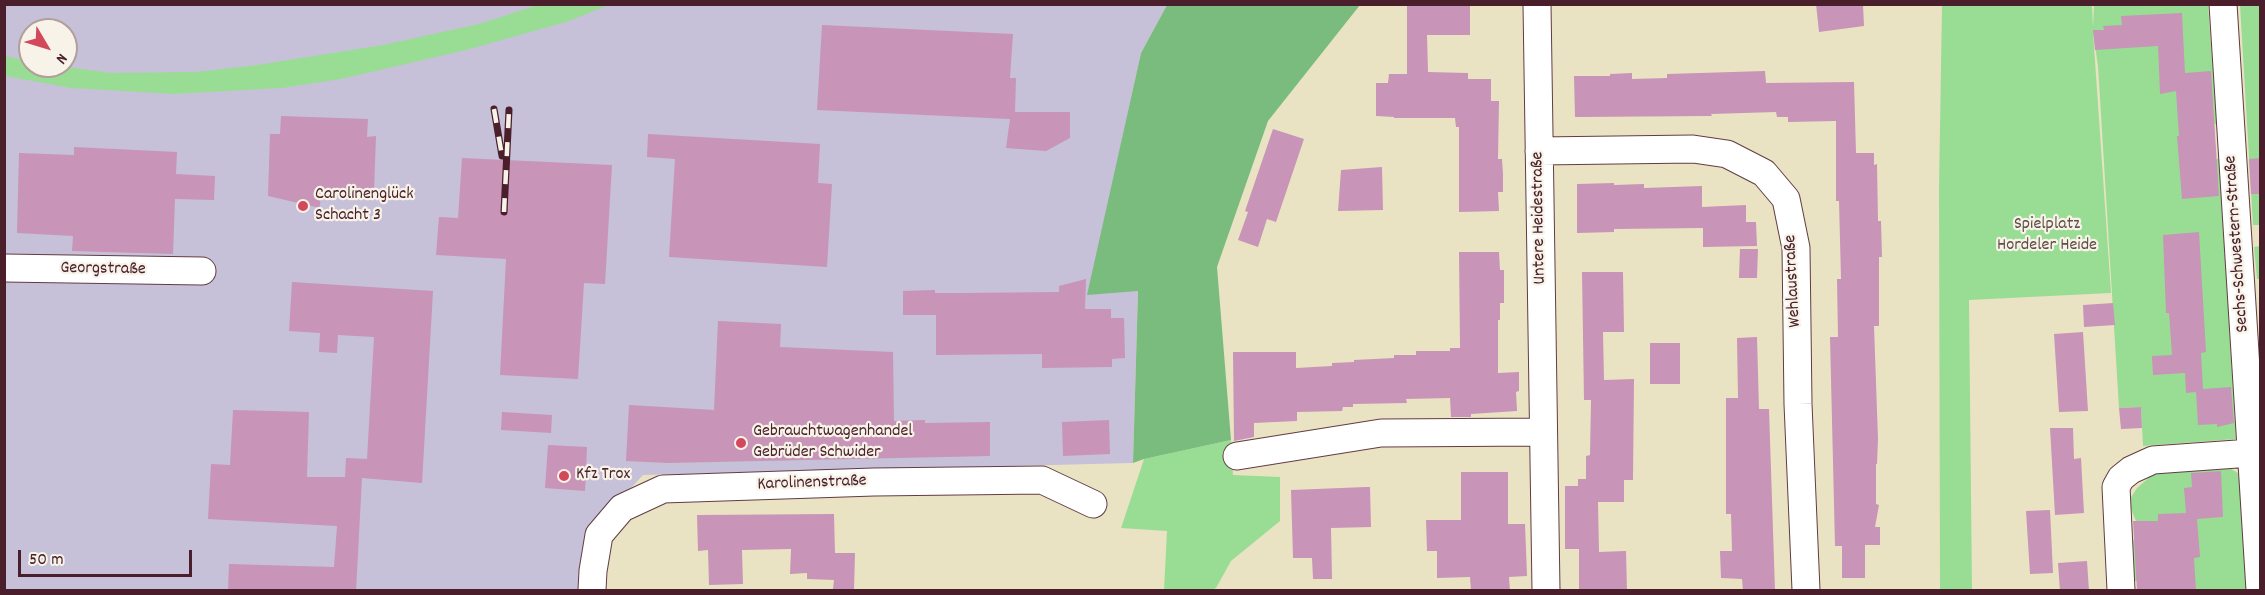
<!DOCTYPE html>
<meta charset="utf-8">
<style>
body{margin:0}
#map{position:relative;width:2265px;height:595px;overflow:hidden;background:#eae3c3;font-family:Dekko,sans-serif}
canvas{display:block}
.frame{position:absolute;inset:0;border:6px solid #4a1f2b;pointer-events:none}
.north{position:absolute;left:18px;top:18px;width:60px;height:60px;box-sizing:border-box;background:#f7f3e8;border:2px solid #b29e9c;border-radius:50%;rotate:128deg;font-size:16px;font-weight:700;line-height:24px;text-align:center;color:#4a1f2b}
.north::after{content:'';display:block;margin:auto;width:21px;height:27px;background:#d1495b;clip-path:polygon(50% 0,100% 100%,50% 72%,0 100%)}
.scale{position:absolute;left:18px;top:550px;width:174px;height:27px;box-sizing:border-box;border:3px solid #4a1f2b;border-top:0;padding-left:8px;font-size:18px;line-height:21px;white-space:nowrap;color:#4a1f2b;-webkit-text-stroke:4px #f7f3e8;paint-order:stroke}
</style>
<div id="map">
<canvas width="2265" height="595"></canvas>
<div class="frame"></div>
<div class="north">N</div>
<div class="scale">50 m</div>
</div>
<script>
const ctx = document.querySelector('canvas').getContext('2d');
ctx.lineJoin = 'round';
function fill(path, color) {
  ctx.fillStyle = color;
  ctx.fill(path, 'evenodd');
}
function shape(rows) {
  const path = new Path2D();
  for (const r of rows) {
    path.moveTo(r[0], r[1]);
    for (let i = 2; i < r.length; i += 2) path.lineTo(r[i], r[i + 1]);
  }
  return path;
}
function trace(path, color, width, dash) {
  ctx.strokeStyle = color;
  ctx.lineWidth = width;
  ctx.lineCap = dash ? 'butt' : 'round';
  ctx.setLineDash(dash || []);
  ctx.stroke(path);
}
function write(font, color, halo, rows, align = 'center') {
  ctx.font = font + ' Dekko,sans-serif';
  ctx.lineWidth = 4.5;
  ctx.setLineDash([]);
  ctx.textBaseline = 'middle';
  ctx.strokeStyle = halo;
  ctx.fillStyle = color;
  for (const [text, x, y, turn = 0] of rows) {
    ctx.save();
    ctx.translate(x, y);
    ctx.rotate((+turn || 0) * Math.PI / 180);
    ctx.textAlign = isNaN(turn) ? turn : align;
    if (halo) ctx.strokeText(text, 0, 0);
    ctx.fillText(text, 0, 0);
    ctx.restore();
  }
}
const industrial = shape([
 [4,5,1167,5,1141,53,1088,294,1138,290,1133,463,643,475,586,537,583,590,5,590],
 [30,30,66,30,66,66,30,66]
]);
const green = shape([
 [541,4,609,5,566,22,466,50,341,79,282,88,174,94,71,88,5,76,5,56,30,61,30,66,60,66,112,73,196,72,257,65,383,45,479,24],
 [1942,5,2092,5,2093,27,2094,5,2208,5,2217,124,2195,126,2213,159,2219,159,2235,423,2236,439,2143,446,2141,407,2119,408,2098,66,2093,32,2111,293,1969,300,1972,590,1940,590,1939,188],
 [2240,5,2260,5,2260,225,2253,225],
 [2260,246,2260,279,2257,279,2254,247],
 [1231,440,1233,475,1280,477,1280,521,1231,561,1216,588,1211,590,1164,590,1167,531,1121,528,1144,459],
 [2228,467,2238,473,2241,488,2247,590,2140,590,2140,581,2130,581,2127,541,2137,540,2136,521,2128,502,2137,488,2152,475,2163,471]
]);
const forest = shape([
 [1167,5,1360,5,1268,121,1217,267,1231,440,1144,459,1133,463,1138,291,1087,295,1141,53]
]);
const building = shape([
 [1407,4,1470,4,1470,35,1427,35,1428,72,1468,73,1468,79,1491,79,1491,101,1499,101,1498,159,1502,159,1503,174,1503,192,1498,192,1499,211,1459,212,1459,127,1456,127,1455,118,1394,118,1394,117,1376,116,1376,83,1388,83,1389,74,1407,74],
 [1816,4,1863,4,1864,26,1819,32],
 [2182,13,2185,73,2211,71,2219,196,2182,199,2177,136,2179,136,2176,91,2160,94,2158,46,2095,50,2093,30,2104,30,2103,26,2122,25,2121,16],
 [822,25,1013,34,1010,78,1016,78,1015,112,1070,112,1070,138,1046,151,1006,148,1010,119,817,110],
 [1765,71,1766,83,1854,82,1856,153,1874,153,1874,165,1877,164,1878,221,1881,221,1882,257,1879,257,1879,326,1874,326,1878,439,1877,464,1876,464,1876,504,1879,505,1875,527,1880,527,1880,545,1865,545,1865,578,1842,578,1842,546,1835,546,1830,337,1838,337,1837,279,1841,279,1839,201,1836,201,1836,121,1788,122,1788,117,1777,117,1776,112,1711,114,1712,116,1575,117,1574,76,1610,76,1610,74,1632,73,1632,79,1667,78,1667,74],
 [281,116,368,119,367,137,376,136,374,191,321,189,320,208,268,196,270,134,280,134],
 [1273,129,1304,139,1276,222,1267,219,1258,247,1238,240,1248,212,1245,211],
 [648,134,820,144,818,183,832,184,827,267,669,257,675,159,647,157],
 [74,147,177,152,176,174,215,176,214,200,175,199,173,254,72,251,73,236,17,233,19,153,74,155],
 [462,158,612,165,605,284,584,283,578,379,500,375,506,259,436,255,439,217,458,218],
 [2260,158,2260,194,2251,194,2249,159],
 [1382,167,1383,210,1338,211,1341,170],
 [1614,183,1614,185,1644,184,1644,188,1702,186,1702,207,1746,205,1746,222,1756,222,1757,246,1703,247,1703,228,1614,229,1614,232,1577,233,1577,184],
 [2199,232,2206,352,2201,353,2203,389,2231,387,2234,423,2217,427,2217,424,2198,425,2196,392,2186,393,2185,373,2153,375,2152,356,2172,355,2169,313,2166,313,2163,235],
 [1740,249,1758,249,1757,278,1739,278],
 [1459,252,1499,252,1500,270,1504,270,1504,303,1500,303,1500,320,1498,320,1498,373,1519,372,1519,391,1516,392,1517,411,1471,414,1471,417,1451,417,1450,398,1406,399,1407,403,1353,404,1353,407,1343,407,1342,411,1297,412,1297,421,1254,423,1254,437,1234,441,1233,352,1296,352,1296,368,1332,366,1332,363,1354,362,1354,360,1394,358,1394,355,1416,355,1416,351,1450,351,1450,348,1460,348],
 [1582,272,1623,272,1624,332,1603,332,1604,380,1634,379,1633,480,1624,480,1624,502,1598,502,1599,552,1626,551,1627,591,1579,591,1579,549,1565,549,1565,486,1578,486,1578,479,1586,479,1586,456,1590,455,1591,400,1584,400],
 [1086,279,1085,309,1111,309,1111,318,1124,318,1125,358,1112,359,1112,367,1042,368,1042,354,936,355,936,315,903,315,903,291,935,290,935,293,962,293,1059,292,1059,286],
 [292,282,433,291,422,483,362,478,356,591,228,591,229,564,334,567,337,526,208,519,211,464,230,465,233,410,309,412,307,477,345,477,346,458,367,459,374,337,338,335,337,353,319,352,320,333,289,331],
 [2113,303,2115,325,2084,327,2083,305],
 [718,321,781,324,780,347,893,352,894,421,925,420,925,423,990,422,990,456,668,463,626,461,629,405,714,410],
 [2083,332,2088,411,2059,412,2054,334],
 [1757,337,1759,409,1769,409,1775,591,1743,591,1742,579,1721,578,1720,551,1732,551,1731,514,1726,514,1726,398,1738,398,1737,338],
 [1650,343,1680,343,1680,384,1650,384],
 [2141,407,2142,428,2121,429,2119,408],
 [502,412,552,415,551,433,501,430],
 [1109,420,1110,454,1063,456,1062,422],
 [2050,428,2073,428,2074,459,2081,458,2084,513,2055,515],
 [548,445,587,447,585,491,545,488],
 [2221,471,2223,517,2197,519,2200,557,2194,558,2196,591,2137,591,2133,521,2158,521,2158,514,2186,513,2184,488,2192,487,2191,473],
 [1461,472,1508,472,1508,524,1525,524,1527,576,1509,577,1510,591,1471,591,1470,577,1437,578,1437,551,1427,551,1426,520,1461,520],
 [1366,487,1370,487,1371,527,1331,528,1332,579,1313,579,1312,558,1293,558,1291,490],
 [2050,510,2053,573,2030,574,2026,511],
 [834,514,835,553,855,553,854,590,833,589,834,580,807,579,807,573,790,574,791,549,742,550,743,584,709,585,708,550,698,551,697,515],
 [2087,561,2089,591,2060,591,2058,563]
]);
const minor = shape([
 [1537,4,1546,590],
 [2223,4,2260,590],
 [1539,151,1693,149,1727,154,1764,173,1786,199,1796,248,1798,404,1806,590],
 [4,268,202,271],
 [1237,456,1381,433,1543,432],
 [592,590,593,571,599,535,622,508,663,489,874,482,1042,480,1093,504],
 [2121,590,2116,487,2121,478,2131,470,2153,460,2251,453]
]);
const rail = shape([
 [494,109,502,156],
 [504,212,509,110]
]);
const markers = [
 [303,206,6,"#d1495b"],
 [741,443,6,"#d1495b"],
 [564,476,6,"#d1495b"]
];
const poiNames = [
 ["Carolinenglück",315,196],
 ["Schacht 3",315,217],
 ["Gebrauchtwagenhandel",753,433],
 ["Gebrüder Schwider",753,454],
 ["Kfz Trox",576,476]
];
const streetNames = [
 ["Untere Heidestraße",1540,218,-91],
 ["Sechs-Schwestern-Straße",2238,244,-94],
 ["Georgstraße",103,270,1],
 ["Wehlaustraße",1794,281,-93],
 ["Karolinenstraße",812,484,-2]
];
const parkNames = [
 ["Spielplatz",2047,226],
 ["Hordeler Heide",2047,247]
];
fill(industrial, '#c7c0d9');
fill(green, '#99dd95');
fill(forest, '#7abc7e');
fill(building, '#c894b7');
trace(minor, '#623c42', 29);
trace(minor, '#fff', 27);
trace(rail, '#4a1f2b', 7);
trace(rail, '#f7f3e8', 4.5, [14]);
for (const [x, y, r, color] of markers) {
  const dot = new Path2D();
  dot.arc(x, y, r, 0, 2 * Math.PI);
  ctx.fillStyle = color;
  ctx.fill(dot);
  trace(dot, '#f7f3e8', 2);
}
write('18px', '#4a1f2b', '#f7f3e8', poiNames, 'left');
write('18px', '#4a1f2b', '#f7f3e8', streetNames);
write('18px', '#5e4e46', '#f7f3e8', parkNames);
</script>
